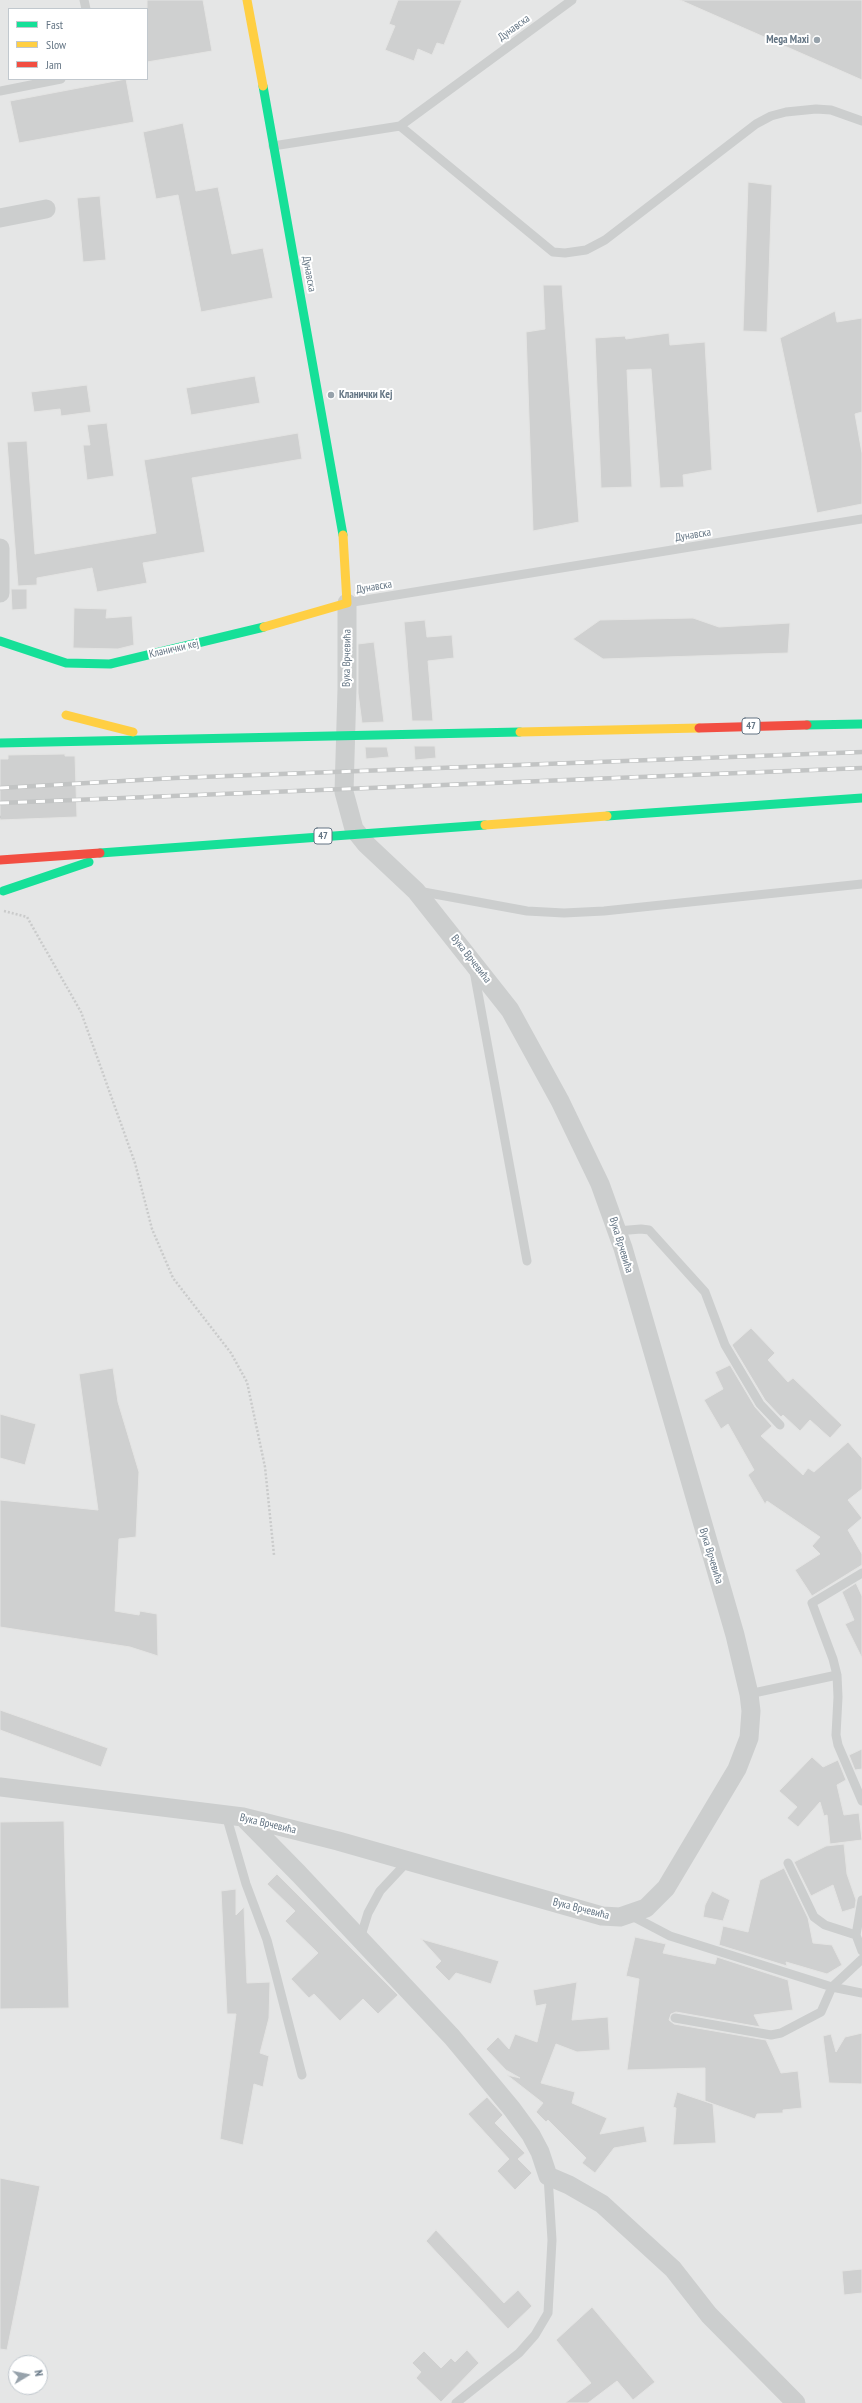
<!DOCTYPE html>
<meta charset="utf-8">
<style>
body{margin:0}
#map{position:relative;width:862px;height:2403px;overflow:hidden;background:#f5f5f3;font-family:"PT Sans Narrow",sans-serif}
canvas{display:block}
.legend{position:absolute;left:8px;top:8px;width:140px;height:72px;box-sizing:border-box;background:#fff;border:1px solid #c1c8ce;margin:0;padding:5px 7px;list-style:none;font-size:12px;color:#647584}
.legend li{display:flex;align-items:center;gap:8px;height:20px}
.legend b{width:20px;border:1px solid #c1c8ce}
.north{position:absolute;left:8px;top:2355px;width:40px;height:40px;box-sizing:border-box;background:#fff;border:1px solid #c1c8ce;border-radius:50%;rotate:80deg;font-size:11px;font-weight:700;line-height:16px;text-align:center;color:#647584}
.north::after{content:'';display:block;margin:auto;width:14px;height:18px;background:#97a2ab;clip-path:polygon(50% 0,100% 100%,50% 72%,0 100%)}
</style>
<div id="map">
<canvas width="862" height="2403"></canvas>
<ul class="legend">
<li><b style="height:5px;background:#16e098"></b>Fast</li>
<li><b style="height:5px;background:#ffcf43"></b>Slow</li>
<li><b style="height:5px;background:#f24e42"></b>Jam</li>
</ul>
<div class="north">N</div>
</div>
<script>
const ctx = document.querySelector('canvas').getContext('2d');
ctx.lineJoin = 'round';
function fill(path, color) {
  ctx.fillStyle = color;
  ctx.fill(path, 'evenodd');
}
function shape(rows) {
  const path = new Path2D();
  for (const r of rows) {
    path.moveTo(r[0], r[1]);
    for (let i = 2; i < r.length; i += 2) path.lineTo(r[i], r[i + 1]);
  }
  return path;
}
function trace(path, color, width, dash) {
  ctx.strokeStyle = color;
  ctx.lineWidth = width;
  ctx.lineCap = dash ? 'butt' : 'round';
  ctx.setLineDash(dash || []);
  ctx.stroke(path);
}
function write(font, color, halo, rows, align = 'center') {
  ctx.font = font + ' "PT Sans Narrow",sans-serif';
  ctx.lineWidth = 4;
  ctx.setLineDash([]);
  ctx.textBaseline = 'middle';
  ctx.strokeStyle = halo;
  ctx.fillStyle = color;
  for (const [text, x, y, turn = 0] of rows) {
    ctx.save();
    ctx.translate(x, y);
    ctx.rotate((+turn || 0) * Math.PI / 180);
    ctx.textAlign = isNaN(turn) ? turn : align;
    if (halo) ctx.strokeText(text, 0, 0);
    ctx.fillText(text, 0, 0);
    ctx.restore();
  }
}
const built = shape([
 [0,0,862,0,862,2403,0,2403],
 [9,9,147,9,147,79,9,79],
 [16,2363,40,2363,40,2387,16,2387]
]);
const building = shape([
 [147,0,203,0,212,51,147,62,147,0],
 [398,0,462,0,444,45,437,43,432,55,418,49,414,61,385,50,395,26,389,24,398,0],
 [680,0,862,0,862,80,680,0],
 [126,79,134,122,19,143,10,101,126,79],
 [183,123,196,191,218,187,232,254,263,248,273,298,201,312,178,195,156,199,143,132,183,123],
 [748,182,772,185,767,332,743,331,748,182],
 [100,196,106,260,83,262,77,198,100,196],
 [543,285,562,285,579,522,533,531,526,332,545,329,543,285],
 [835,311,837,322,862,318,862,412,855,414,862,453,862,504,817,513,780,338,835,311],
 [669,333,670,345,705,342,712,470,683,475,684,487,660,488,651,369,627,370,632,487,601,488,595,338,625,336,626,339,669,333],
 [255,376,260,403,191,415,186,388,255,376],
 [87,385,91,412,61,416,60,409,34,412,31,392,87,385],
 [107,423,114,476,87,480,83,445,90,445,87,425,107,423],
 [298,433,302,459,192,478,205,552,143,563,147,583,97,592,92,568,37,578,37,585,18,586,7,442,27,441,35,554,156,533,144,460,298,433],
 [11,589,27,589,27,609,12,610,11,589],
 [74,608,107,609,106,618,132,616,134,645,118,649,73,648,74,608],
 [693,618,719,627,790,623,788,653,603,659,573,639,600,620,693,618],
 [425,620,427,637,452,635,454,658,428,661,433,721,412,721,404,622,425,620],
 [374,642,384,722,362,723,358,693,358,644,374,642],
 [414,746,435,746,436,758,415,760,414,746],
 [365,747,387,747,389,757,366,759,365,747],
 [65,754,65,756,75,756,77,817,0,820,0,759,8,759,8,755,65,754],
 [751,1328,775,1353,768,1360,788,1382,793,1378,842,1425,830,1438,810,1420,800,1431,783,1415,781,1417,765,1400,732,1345,751,1328],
 [730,1365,755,1407,772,1426,761,1436,803,1475,808,1468,814,1472,848,1442,862,1458,862,1489,848,1500,862,1518,848,1530,862,1554,862,1565,812,1596,795,1570,820,1554,812,1546,820,1537,767,1501,765,1504,748,1475,754,1470,728,1424,721,1429,704,1400,723,1389,715,1372,730,1365],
 [113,1368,118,1402,139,1472,136,1537,119,1539,115,1611,139,1615,140,1611,157,1614,158,1656,130,1647,0,1627,0,1500,98,1510,79,1374,113,1368],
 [0,1414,36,1424,25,1465,0,1458,0,1414],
 [856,1583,862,1596,862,1658,845,1624,854,1620,842,1592,856,1583],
 [0,1710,108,1748,101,1767,0,1730,0,1710],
 [862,1749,862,1769,855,1770,849,1755,862,1749],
 [812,1757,823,1767,838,1760,846,1780,837,1785,844,1815,859,1813,862,1840,830,1844,827,1815,824,1816,820,1802,798,1827,787,1818,797,1807,779,1791,812,1757],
 [64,1821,69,2008,0,2009,0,1822,64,1821],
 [844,1844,847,1874,856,1900,855,1908,842,1912,833,1885,811,1896,794,1862,826,1846,844,1844],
 [784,1868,808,1918,813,1943,832,1945,842,1965,827,1974,786,1962,787,1966,719,1945,723,1926,748,1932,760,1880,784,1868],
 [277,1874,398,1995,378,2014,363,1999,340,2021,314,1994,309,1998,291,1979,318,1953,285,1921,295,1911,267,1884,277,1874],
 [236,1889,236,1915,244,1907,247,1983,270,1982,269,2018,260,2053,269,2056,263,2087,254,2084,243,2145,220,2139,236,2014,227,2014,221,1891,236,1889],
 [712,1891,730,1900,723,1921,703,1917,705,1905,712,1891],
 [635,1937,666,1944,663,1953,715,1964,717,1957,788,1980,793,2010,754,2015,760,2027,676,2012,671,2014,669,2020,674,2024,766,2040,781,2073,798,2071,802,2108,783,2110,783,2113,757,2114,755,2119,705,2101,705,2068,627,2070,639,1979,626,1976,635,1937],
 [421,1939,499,1961,491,1984,456,1973,449,1981,435,1967,441,1961,421,1939],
 [577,1982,572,2020,608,2017,610,2050,577,2052,556,2044,541,2083,575,2092,572,2103,607,2118,600,2134,644,2126,647,2142,614,2148,595,2173,582,2163,586,2158,548,2120,546,2122,536,2112,543,2103,507,2075,520,2078,506,2070,486,2049,498,2037,509,2049,515,2034,537,2042,546,2004,536,2006,533,1990,577,1982],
 [862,2033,862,2084,829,2083,823,2036,831,2034,836,2052,845,2037,862,2033],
 [677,2092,713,2104,716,2143,673,2145,676,2108,673,2107,677,2092],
 [487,2097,503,2115,495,2123,525,2153,518,2159,532,2173,515,2190,497,2171,509,2159,468,2114,487,2097],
 [0,2178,40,2186,7,2350,0,2349,0,2178],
 [436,2230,504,2303,518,2290,532,2306,508,2329,426,2241,436,2230],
 [862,2269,862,2293,844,2295,842,2271,862,2269],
 [592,2307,655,2382,633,2400,617,2381,588,2403,565,2403,591,2383,556,2340,592,2307],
 [467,2350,479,2363,441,2402,416,2378,421,2372,412,2363,424,2351,441,2368,451,2358,455,2362,467,2350]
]);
const path = shape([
 [0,817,1,817],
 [4,911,27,917,81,1012,135,1163,152,1229,173,1278,231,1353,247,1382,265,1467,274,1555]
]);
const lane = shape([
 [84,0,86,9],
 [0,91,61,79],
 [400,126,553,252,565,253,586,250,605,240,756,124,771,116,786,112,816,109,831,110,862,121],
 [273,146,400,126,572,0],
 [347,603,862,519],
 [418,891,527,911,564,913,604,911,862,884],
 [474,971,527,1261],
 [617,1231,641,1229,649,1230,705,1292,725,1345,760,1404,780,1425],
 [862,1573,812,1603,833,1659,837,1675,838,1697,836,1735,838,1745,862,1801],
 [749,1694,837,1675],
 [226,1815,246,1884,267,1940,302,2075],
 [788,1863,814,1917,825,1925,856,1935],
 [862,1900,856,1935,862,1951],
 [630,1915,670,1936,832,1987,862,1959],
 [360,1939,368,1913,380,1891,408,1861],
 [675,2018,771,2035,781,2033,821,2012,832,1987,862,1993],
 [456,2403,519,2353,535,2335,548,2313,552,2240,548,2176]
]);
const street = shape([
 [0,218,46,209],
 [0,548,0,593],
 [0,1787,243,1817,338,1841,602,1916,620,1917,646,1908,666,1888,737,1769,749,1738,751,1711,749,1694,735,1635,623,1248,600,1184,560,1101,510,1010,416,891,366,844,354,829,344,792,347,689,347,603],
 [243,1817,299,1874,452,2037,512,2109,531,2135,540,2152,548,2176,569,2185,602,2204,673,2269,709,2315,796,2403]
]);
const fast = shape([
 [263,86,343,535],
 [0,641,66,663,110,664,264,627],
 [807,725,862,724],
 [0,743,520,732],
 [607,816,862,798],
 [100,853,485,825],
 [3,891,89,862]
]);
const slow = shape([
 [247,0,263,86],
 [264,627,347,603,343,535],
 [66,715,133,732],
 [520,732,699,728],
 [485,825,607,816]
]);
const jam = shape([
 [699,728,807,725],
 [0,860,100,853]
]);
const rail = shape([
 [0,788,175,778,862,752],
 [0,803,862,768]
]);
const markers = [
 [817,40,4,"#97a2ab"],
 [331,395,4,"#97a2ab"]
];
const shields = [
 [751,726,18],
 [323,836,18]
];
const shieldNames = [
 ["47",751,726],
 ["47",323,836]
];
const streetNames = [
 ["Дунавска",514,28,-36],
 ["Дунавска",309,274,80],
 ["Дунавска",693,535,-9],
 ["Дунавска",374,587,-9],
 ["Кланички кеј",174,649,-13],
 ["Вука Врчевића",347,658,-89],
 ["Вука Врчевића",471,959,52],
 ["Вука Врчевића",621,1245,73],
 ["Вука Врчевића",711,1556,73],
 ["Вука Врчевића",268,1824,13],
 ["Вука Врчевића",581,1909,14]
];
const poiNames = [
 ["Mega Maxi",809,40],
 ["Кланички Кеј",339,395,"left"]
];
fill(built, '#e5e6e6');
fill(building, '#cfd0d0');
trace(building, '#e4e4e3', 1);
trace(path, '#cacbcb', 2.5, [2, 2]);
trace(lane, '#cccece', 9);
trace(street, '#cccece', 19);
trace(fast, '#16e098', 9);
trace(slow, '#ffcf43', 9);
trace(jam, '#f24e42', 9);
trace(rail, '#c2c4c4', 4.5);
trace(rail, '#fff', 3, [9]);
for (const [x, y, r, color] of markers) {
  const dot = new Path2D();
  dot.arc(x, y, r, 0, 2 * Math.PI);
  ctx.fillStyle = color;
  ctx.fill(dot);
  trace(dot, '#fff', 1.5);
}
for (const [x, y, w] of shields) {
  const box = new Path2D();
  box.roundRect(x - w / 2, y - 8, w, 16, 3);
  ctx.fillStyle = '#fff';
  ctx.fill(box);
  trace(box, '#647584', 1);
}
write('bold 10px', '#647584', null, shieldNames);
write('11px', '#647584', '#fff', streetNames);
write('bold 11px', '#647584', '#fff', poiNames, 'right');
</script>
